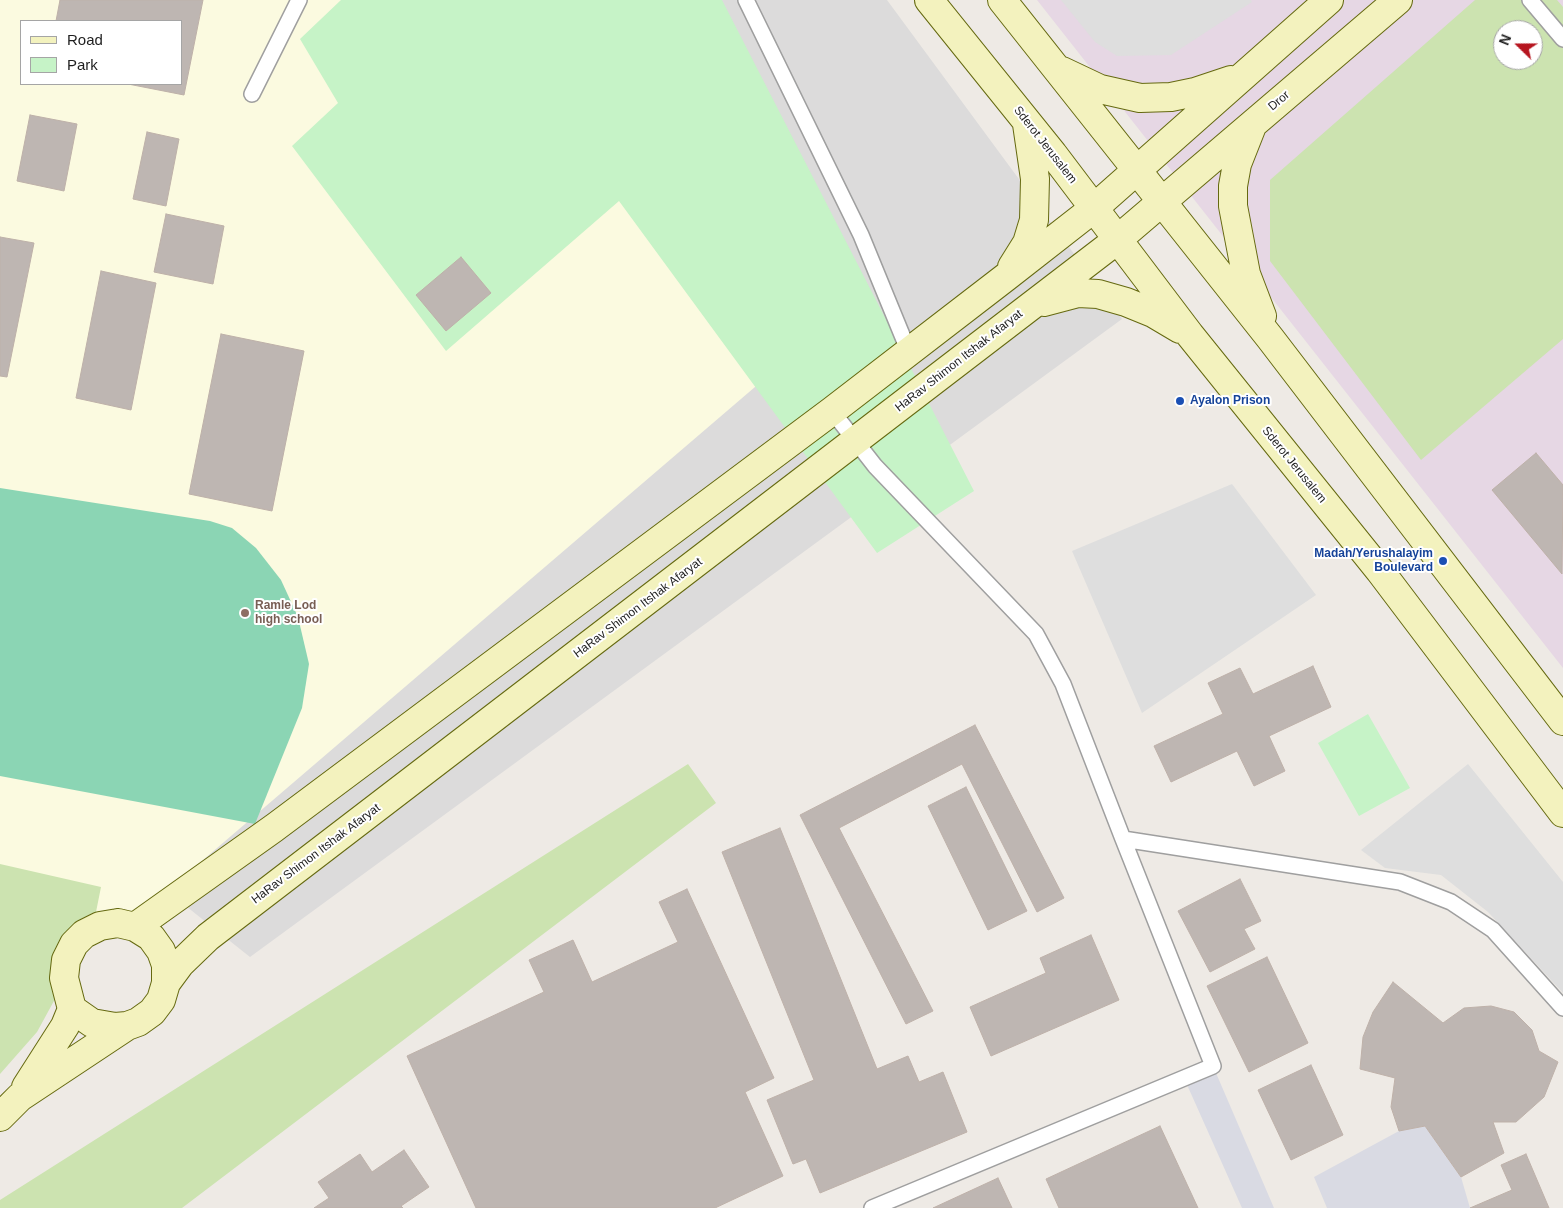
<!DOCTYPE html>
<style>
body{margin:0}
#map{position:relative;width:1563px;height:1208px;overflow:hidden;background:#eeeae5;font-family:Arial,sans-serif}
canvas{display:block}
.legend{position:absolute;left:20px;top:20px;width:162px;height:65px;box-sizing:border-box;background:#fff;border:1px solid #a5a5a5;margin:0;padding:6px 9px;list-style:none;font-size:15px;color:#1e1e1e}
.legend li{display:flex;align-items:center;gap:10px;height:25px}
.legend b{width:25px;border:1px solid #a5a5a5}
.north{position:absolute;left:1493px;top:20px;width:50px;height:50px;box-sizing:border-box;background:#fff;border:1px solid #a5a5a5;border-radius:50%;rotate:292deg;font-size:14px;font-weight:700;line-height:20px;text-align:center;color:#1e1e1e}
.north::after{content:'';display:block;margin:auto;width:18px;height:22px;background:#b6151f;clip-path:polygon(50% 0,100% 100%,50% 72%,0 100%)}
</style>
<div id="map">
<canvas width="1563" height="1208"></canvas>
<ul class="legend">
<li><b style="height:6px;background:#f3f2be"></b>Road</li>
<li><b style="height:14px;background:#c6f3c7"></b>Park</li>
</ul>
<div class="north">N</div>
</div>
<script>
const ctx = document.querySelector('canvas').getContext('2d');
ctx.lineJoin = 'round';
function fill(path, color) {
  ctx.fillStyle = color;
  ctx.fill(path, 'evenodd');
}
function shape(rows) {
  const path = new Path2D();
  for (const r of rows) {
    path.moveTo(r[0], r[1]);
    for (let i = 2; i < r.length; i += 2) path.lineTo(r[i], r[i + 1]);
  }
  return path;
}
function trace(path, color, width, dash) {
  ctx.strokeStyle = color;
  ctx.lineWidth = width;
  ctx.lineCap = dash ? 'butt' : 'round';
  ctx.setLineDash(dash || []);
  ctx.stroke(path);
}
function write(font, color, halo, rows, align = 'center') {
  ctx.font = font + ' Arial,sans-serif';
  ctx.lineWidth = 4;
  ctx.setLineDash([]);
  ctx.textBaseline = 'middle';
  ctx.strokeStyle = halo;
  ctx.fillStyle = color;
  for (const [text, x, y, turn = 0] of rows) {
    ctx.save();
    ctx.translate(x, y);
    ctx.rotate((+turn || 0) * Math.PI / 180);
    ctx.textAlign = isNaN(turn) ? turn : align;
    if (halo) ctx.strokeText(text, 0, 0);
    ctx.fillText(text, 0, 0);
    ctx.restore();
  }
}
const residential = shape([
 [0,0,887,0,1122,319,250,957,70,814],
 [21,21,181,21,181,84,21,84]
]);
const industrial = shape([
 [1037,0,1563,0,1563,669,1563,668],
 [1503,30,1533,30,1533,60,1503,60]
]);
const education = shape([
 [0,0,647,0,839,315,140,914,87,915,0,911],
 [21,21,181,21,181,84,21,84]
]);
const grass = shape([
 [1475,0,1557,0,1563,7,1563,339,1421,460,1270,261,1270,180],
 [1503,30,1533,30,1533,60,1503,60],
 [688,764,716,803,182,1208,0,1208,0,1200],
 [0,864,101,887,96,912,57,947,52,972,55,999,37,1032,0,1074]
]);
const park = shape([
 [341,0,722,0,974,491,877,553,619,201,446,351,292,146,338,103,300,39],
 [1368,714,1410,788,1359,816,1318,743]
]);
const pitch = shape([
 [0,488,210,521,232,528,256,548,281,580,298,617,309,664,302,708,255,824,0,776]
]);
const parking = shape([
 [1061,0,1251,0,1252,2,1171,55,1117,56,1095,42],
 [1232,484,1316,595,1142,713,1072,551],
 [1468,764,1563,882,1563,993,1488,912,1441,875,1385,868,1361,850]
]);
const plaza = shape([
 [1213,1066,1274,1208,1242,1208,1184,1078],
 [1425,1126,1461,1177,1470,1208,1327,1208,1314,1177,1399,1131]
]);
const building = shape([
 [60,0,203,0,184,95,128,84,181,84,181,21,56,21,60,0],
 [30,115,77,124,64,191,17,181,30,115],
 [147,132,179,139,166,206,133,199,147,132],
 [166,214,224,226,213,284,154,272,166,214],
 [0,237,34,243,7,377,0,376,0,237],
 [461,257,491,293,446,331,416,295,461,257],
 [101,271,156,283,131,410,76,398,101,271],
 [221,334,304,351,272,511,189,494,221,334],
 [1536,453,1563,485,1562,574,1492,490,1536,453],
 [1313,666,1331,707,1269,736,1285,771,1254,786,1237,751,1171,782,1154,746,1223,714,1208,683,1240,668,1253,694,1313,666],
 [975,725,1064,898,1037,912,962,764,839,828,933,1011,906,1024,800,815,975,725],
 [966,787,1027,911,988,930,928,806,966,787],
 [780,828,877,1069,908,1056,919,1082,943,1072,967,1132,820,1193,806,1159,793,1164,767,1100,814,1080,722,852,780,828],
 [1240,879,1261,921,1244,929,1255,949,1210,972,1178,911,1240,879],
 [687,889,774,1078,745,1092,783,1176,715,1208,476,1208,407,1056,544,992,529,960,573,940,592,982,678,942,659,902,687,889],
 [1091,935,1119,1000,991,1056,970,1007,1046,973,1040,958,1091,935],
 [1267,957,1308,1043,1249,1072,1207,986,1267,957],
 [1393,982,1443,1023,1464,1008,1491,1006,1514,1012,1532,1030,1539,1051,1558,1062,1544,1097,1516,1122,1493,1122,1504,1153,1461,1177,1425,1126,1399,1131,1391,1107,1395,1078,1360,1069,1363,1037,1373,1012,1393,982],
 [1311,1065,1343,1135,1291,1160,1258,1090,1311,1065],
 [1160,1126,1198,1208,1059,1208,1046,1179,1160,1126],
 [404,1150,429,1187,401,1206,403,1208,314,1208,329,1198,318,1182,360,1154,372,1172,404,1150],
 [1526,1154,1549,1208,1470,1208,1512,1190,1501,1165,1526,1154],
 [998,1178,1012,1208,933,1208,998,1178]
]);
const lane = shape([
 [746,0,861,235,909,352],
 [1530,0,1563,39],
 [252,94,299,0],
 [832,411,875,466,1036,634,1063,684,1123,839,1400,882,1451,902,1493,930,1563,1008],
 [872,1208,1213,1066,1123,839]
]);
const secondary = shape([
 [929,0,1053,154,1190,335,1380,571,1563,813],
 [1002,0,1270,338,1563,721],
 [1062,71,1100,89,1140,98,1171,97,1195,92,1231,80],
 [1252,126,1237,164,1233,186,1233,206,1246,274,1262,316],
 [1012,267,1027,243,1034,220,1035,179,1027,124],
 [1044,302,1078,293,1098,294,1126,302,1153,313,1180,329],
 [118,923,135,927,151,937,161,951,166,965,166,983,161,1000,152,1012,138,1022,127,1026,115,1027,92,1023,72,1009,64,978,66,960,74,944,84,934,100,926,118,923],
 [135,927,274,828,832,411,1006,277,1093,209,1329,0],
 [166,983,180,964,208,937,1117,240,1398,0],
 [26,1087,65,1026,72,1009],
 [0,1117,20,1097,127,1026]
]);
const markers = [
 [1180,401,5,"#1a4fb4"],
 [1443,561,5,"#1a4fb4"],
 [245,613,5,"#8d6e63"]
];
const streetNames = [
 ["Dror",1279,101,-40],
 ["Sderot Jerusalem",1045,145,52],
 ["HaRav Shimon Itshak Afaryat",959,361,-38],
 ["Sderot Jerusalem",1294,465,51],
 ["HaRav Shimon Itshak Afaryat",638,608,-37],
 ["HaRav Shimon Itshak Afaryat",316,854,-37]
];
const transitNames = [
 ["Ayalon Prison",1190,401],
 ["Madah/Yerushalayim",1433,554,"right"],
 ["Boulevard",1433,568,"right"]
];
const educationNames = [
 ["Ramle Lod",255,606],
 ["high school",255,620]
];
fill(residential, '#dcdbdb');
fill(industrial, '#e6d7e4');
fill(education, '#fbfae0');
fill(grass, '#cce3b0');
fill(park, '#c6f3c7');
fill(pitch, '#8bd5b4');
fill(parking, '#dedede');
fill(plaza, '#d9dae3');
fill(building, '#beb6b2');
trace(building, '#beb1a9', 1);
trace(lane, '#9f9f9f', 18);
trace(secondary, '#656910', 30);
trace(lane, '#fff', 15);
trace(secondary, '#f3f2be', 28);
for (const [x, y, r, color] of markers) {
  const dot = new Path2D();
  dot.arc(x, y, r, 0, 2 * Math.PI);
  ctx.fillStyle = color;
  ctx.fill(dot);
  trace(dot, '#fff', 2);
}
write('12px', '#1e1e1e', '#fff', streetNames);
write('bold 12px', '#164399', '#fff', transitNames, 'left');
write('bold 12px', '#785e54', '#fff', educationNames, 'left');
</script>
